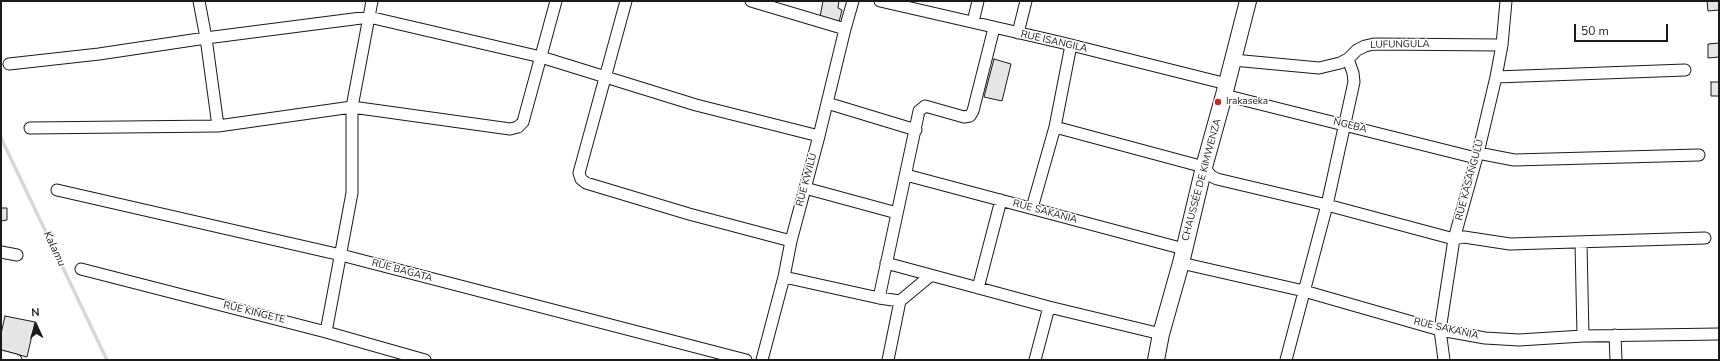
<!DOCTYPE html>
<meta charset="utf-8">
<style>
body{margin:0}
#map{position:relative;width:1720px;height:361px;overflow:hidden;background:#fff;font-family:"Nunito Sans",sans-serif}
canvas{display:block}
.frame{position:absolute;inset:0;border:2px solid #1a1a1a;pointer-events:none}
.north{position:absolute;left:16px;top:305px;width:40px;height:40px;-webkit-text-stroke:3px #fff;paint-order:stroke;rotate:357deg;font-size:11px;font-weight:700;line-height:16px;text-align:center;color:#1a1a1a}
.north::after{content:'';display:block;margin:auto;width:14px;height:18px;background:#1a1a1a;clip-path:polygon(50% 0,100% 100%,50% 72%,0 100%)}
.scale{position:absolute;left:1574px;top:24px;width:94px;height:18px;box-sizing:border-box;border:2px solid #1a1a1a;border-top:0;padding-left:5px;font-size:12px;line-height:14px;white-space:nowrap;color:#1a1a1a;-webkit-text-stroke:3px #fff;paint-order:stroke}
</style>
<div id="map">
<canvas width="1720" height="361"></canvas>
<div class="frame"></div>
<div class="north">N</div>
<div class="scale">50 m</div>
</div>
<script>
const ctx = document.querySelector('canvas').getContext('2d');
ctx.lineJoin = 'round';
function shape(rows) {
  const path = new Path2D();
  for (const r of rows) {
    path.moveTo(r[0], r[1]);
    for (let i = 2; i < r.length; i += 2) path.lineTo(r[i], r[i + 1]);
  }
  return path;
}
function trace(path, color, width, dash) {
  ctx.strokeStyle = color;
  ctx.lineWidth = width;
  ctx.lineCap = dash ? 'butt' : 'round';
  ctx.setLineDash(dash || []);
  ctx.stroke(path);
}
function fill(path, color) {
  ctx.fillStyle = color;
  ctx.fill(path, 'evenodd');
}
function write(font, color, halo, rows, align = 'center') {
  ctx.font = font + ' "Nunito Sans",sans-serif';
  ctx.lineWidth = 3;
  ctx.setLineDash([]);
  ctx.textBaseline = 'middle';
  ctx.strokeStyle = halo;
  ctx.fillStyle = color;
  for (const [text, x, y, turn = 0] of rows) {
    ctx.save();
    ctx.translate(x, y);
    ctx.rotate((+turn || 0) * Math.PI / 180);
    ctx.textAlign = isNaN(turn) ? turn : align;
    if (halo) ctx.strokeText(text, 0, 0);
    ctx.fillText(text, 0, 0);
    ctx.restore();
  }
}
const stream = shape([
 [1,138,107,360]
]);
const building = shape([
 [823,1,839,1,838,8,842,10,839,22,820,17,823,1],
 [1707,1,1719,1,1719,10,1708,11,1707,1],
 [1719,43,1719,57,1708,58,1708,44,1719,43],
 [994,59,1011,64,1002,101,984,97,994,59],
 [1711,82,1719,82,1719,96,1711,96,1711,82],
 [1,208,7,208,7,220,1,221,1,208],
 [5,316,35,322,27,357,1,350,1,334,5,316]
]);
const street = shape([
 [199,1,206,38,218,126],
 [626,1,579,173,581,179,586,183,689,214,791,241],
 [751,1,845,29],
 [880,1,1059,42,1227,84],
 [973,22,978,1],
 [1018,33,1026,1],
 [1233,60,1319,68,1340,63,1348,59,1357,50,1365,46,1374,44,1502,45],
 [9,64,99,54,206,38,369,17,541,57,696,105,819,136],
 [1496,77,1685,70],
 [1224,95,1476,158],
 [827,103,916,130],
 [1055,127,1204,167,1211,176,1217,179,1327,205,1454,239,1464,237,1510,244,1705,238],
 [30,128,218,126,352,107,510,129,518,127,523,122,556,1],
 [1478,153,1514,160,1699,155],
 [906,175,1184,249],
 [805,188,897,213],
 [57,190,341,255,746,360],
 [1032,208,1055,127,1071,45],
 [1581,243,1583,336],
 [1,252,17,255],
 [886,263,1049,307,1161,334],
 [1181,263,1304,291,1440,330,1485,338,1519,340,1583,336,1719,334],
 [81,269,326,332,425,360],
 [784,277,879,298,900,301],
 [978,288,1001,200],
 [879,298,919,111,925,106,964,117,970,116,973,111,994,28],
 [326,332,352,193,352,107,372,1],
 [1615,335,1616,360],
 [1,356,16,360],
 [762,360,784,277,791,241,819,136,845,29,853,1],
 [888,360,900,301,930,276],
 [1035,360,1049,307],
 [1286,360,1327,205,1354,82,1353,73,1348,59],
 [1444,360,1440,330,1454,239,1478,153,1496,77,1502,45,1506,1]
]);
const secondary = shape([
 [1156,360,1161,334,1181,263,1204,167,1224,95,1248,1]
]);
const markers = [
 [1218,102,4,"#c62828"]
];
const streetNames = [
 ["RUE ISANGILA",1054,42,13],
 ["LUFUNGULA",1400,45,-1],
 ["NGEBA",1350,126,14],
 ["RUE KWILU",807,180,-75],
 ["CHAUSSÉE DE KIMWENZA",1202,180,-75],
 ["RUE KASANGULU",1470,180,-75],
 ["RUE SAKANIA",1045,212,15],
 ["RUE BAGATA",402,271,15],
 ["RUE KINGETE",254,313,14],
 ["RUE SAKANIA",1446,329,13]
];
const poiNames = [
 ["Irakaseka",1226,102]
];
const waterNames = [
 ["Kalamu",54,249,64]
];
trace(stream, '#d7d7d7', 3.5);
fill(building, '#e6e6e6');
trace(building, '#1a1a1a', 1);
trace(street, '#1a1a1a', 13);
trace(secondary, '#1a1a1a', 18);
trace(street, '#fff', 11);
trace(secondary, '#fff', 16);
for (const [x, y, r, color] of markers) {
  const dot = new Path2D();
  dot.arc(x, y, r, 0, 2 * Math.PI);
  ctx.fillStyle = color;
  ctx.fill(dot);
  trace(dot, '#fff', 1.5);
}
write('10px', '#1a1a1a', '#fff', streetNames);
write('10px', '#1a1a1a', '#fff', poiNames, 'left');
write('italic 11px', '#1a1a1a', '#fff', waterNames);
</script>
